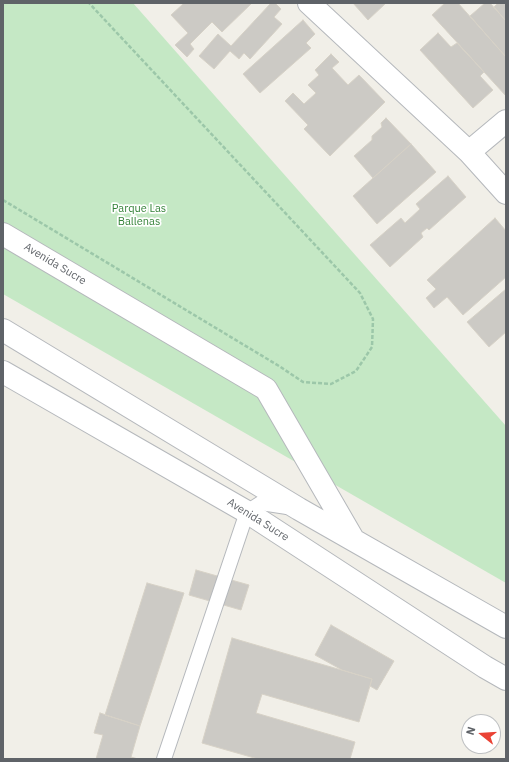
<!DOCTYPE html>
<style>
body{margin:0}
#map{position:relative;width:509px;height:762px;overflow:hidden;background:#f1efe8;font-family:"IBM Plex Sans",sans-serif}
canvas{display:block}
.frame{position:absolute;inset:0;border:4px solid #5f6368;pointer-events:none}
.north{position:absolute;left:461px;top:714px;width:40px;height:40px;box-sizing:border-box;background:#fff;border:1px solid #bfc1c3;border-radius:50%;rotate:287deg;font-size:11px;font-weight:700;line-height:16px;text-align:center;color:#5f6368}
.north::after{content:'';display:block;margin:auto;width:14px;height:18px;background:#ea4335;clip-path:polygon(50% 0,100% 100%,50% 72%,0 100%)}
</style>
<div id="map">
<canvas width="509" height="762"></canvas>
<div class="frame"></div>
<div class="north">N</div>
</div>
<script>
const ctx = document.querySelector('canvas').getContext('2d');
ctx.lineJoin = 'round';
function fill(path, color) {
  ctx.fillStyle = color;
  ctx.fill(path, 'evenodd');
}
function shape(rows) {
  const path = new Path2D();
  for (const r of rows) {
    path.moveTo(r[0], r[1]);
    for (let i = 2; i < r.length; i += 2) path.lineTo(r[i], r[i + 1]);
  }
  return path;
}
function trace(path, color, width, dash) {
  ctx.strokeStyle = color;
  ctx.lineWidth = width;
  ctx.lineCap = dash ? 'butt' : 'round';
  ctx.setLineDash(dash || []);
  ctx.stroke(path);
}
function write(font, color, halo, rows, align = 'center') {
  ctx.font = font + ' "IBM Plex Sans",sans-serif';
  ctx.lineWidth = 3.5;
  ctx.setLineDash([]);
  ctx.textBaseline = 'middle';
  ctx.strokeStyle = halo;
  ctx.fillStyle = color;
  for (const [text, x, y, turn = 0] of rows) {
    ctx.save();
    ctx.translate(x, y);
    ctx.rotate((+turn || 0) * Math.PI / 180);
    ctx.textAlign = isNaN(turn) ? turn : align;
    if (halo) ctx.strokeText(text, 0, 0);
    ctx.fillText(text, 0, 0);
    ctx.restore();
  }
}
const green = shape([
 [3,3,133,3,506,426,506,583,3,294]
]);
const building = shape([
 [182,3,252,3,222,32,212,22,190,44,194,49,187,57,175,45,188,33,171,15,183,4,182,3],
 [271,3,275,3,281,9,274,17,282,24,250,59,244,53,239,59,230,51,214,69,199,56,218,34,231,46,271,3],
 [353,3,386,3,368,20,353,3],
 [445,3,458,3,506,57,506,96,432,15,445,3],
 [485,3,490,3,506,21,506,57,470,16,485,3],
 [498,3,506,3,506,21,494,7,498,3],
 [303,20,315,34,306,43,311,48,260,93,243,74,303,20],
 [438,33,451,47,457,43,484,72,480,76,493,90,473,108,420,50,438,33],
 [331,54,339,62,332,68,348,85,359,75,385,102,330,156,304,129,308,125,285,101,293,93,304,104,316,93,308,85,319,75,315,70,331,54],
 [386,118,411,144,373,178,354,156,372,140,372,136,382,127,381,123,386,118],
 [411,144,436,172,377,224,353,196,411,144],
 [448,176,466,197,429,230,427,228,421,233,423,237,390,267,370,245,401,218,405,223,420,209,416,204,448,176],
 [495,218,506,231,506,277,463,315,447,297,434,308,426,298,436,289,427,280,495,218],
 [506,289,506,332,489,347,467,322,506,289],
 [196,570,249,585,241,610,189,595,196,570],
 [147,583,184,593,140,726,105,715,147,583],
 [331,625,394,661,377,690,370,686,372,679,342,670,315,655,331,625],
 [232,638,372,679,359,722,262,694,256,713,355,742,350,759,258,759,202,743,232,638],
 [100,713,140,726,131,757,138,759,96,759,103,735,94,733,100,713]
]);
const path = shape([
 [3,200,279,366,303,382,331,384,356,371,372,347,373,319,360,293,89,3]
]);
const service = shape([
 [164,759,247,512,261,503,287,507]
]);
const minor = shape([
 [309,3,469,152,506,193],
 [469,152,506,121],
 [3,234,266,389,353,539],
 [3,330,299,509,506,627],
 [3,372,247,512,485,667,506,679]
]);
const parkNames = [
 ["Parque Las",139,209],
 ["Ballenas",139,222]
];
const streetNames = [
 ["Avenida Sucre",55,264,31],
 ["Avenida Sucre",258,520,32]
];
fill(green, '#c5e8c5');
fill(building, '#cccac5');
trace(building, '#d6d1c6', 1);
trace(service, '#b5b8bc', 16);
trace(minor, '#b5b8bc', 24);
trace(path, '#9cc7a9', 2.5, [4, 2]);
trace(service, '#fff', 14);
trace(minor, '#fff', 22);
write('11px', '#348238', '#fff', parkNames);
write('11px', '#5f6368', '#fff', streetNames);
</script>
